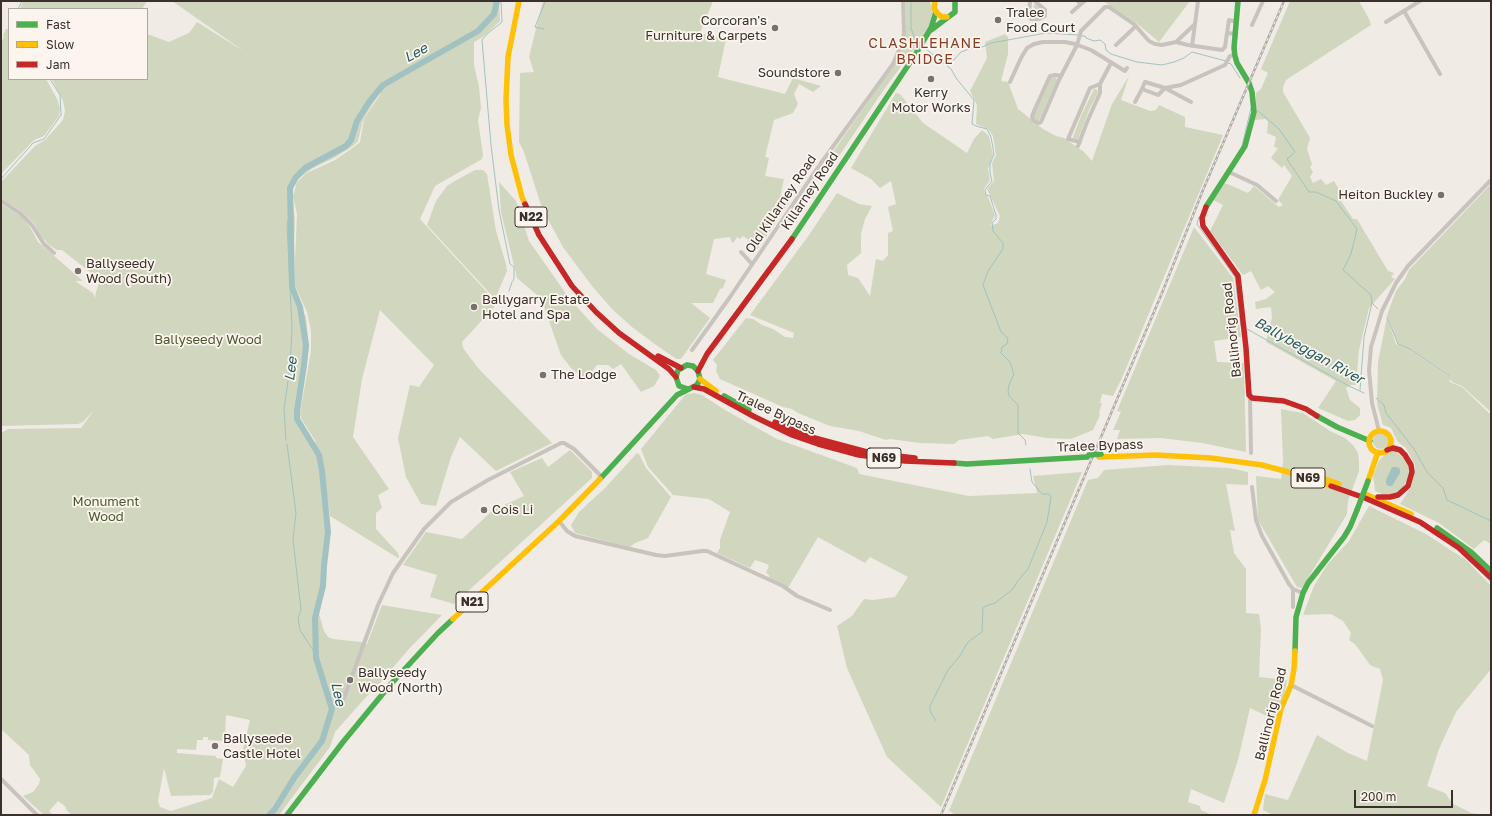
<!DOCTYPE html>
<style>
body{margin:0}
#map{position:relative;width:1492px;height:816px;overflow:hidden;background:#f0ebe5;font-family:"Golos Text",sans-serif}
canvas{display:block}
.frame{position:absolute;inset:0;border:2px solid #3b302b;pointer-events:none}
.legend{position:absolute;left:8px;top:8px;width:140px;height:72px;box-sizing:border-box;background:#fbf5ee;border:1px solid #aea6a0;margin:0;padding:5px 7px;list-style:none;font-size:12px;color:#3b302b}
.legend li{display:flex;align-items:center;gap:8px;height:20px}
.legend b{width:20px;border:1px solid #aea6a0}
.scale{position:absolute;left:1354px;top:790px;width:99px;height:18px;box-sizing:border-box;border:2px solid #3b302b;border-top:0;padding-left:5px;font-size:12px;line-height:14px;white-space:nowrap;color:#3b302b;-webkit-text-stroke:3px #fbf5ee;paint-order:stroke}
</style>
<div id="map">
<canvas width="1492" height="816"></canvas>
<div class="frame"></div>
<ul class="legend">
<li><b style="height:5px;background:#4caf50"></b>Fast</li>
<li><b style="height:5px;background:#ffc107"></b>Slow</li>
<li><b style="height:5px;background:#c62828"></b>Jam</li>
</ul>
<div class="scale">200 m</div>
</div>
<script>
const ctx = document.querySelector('canvas').getContext('2d');
ctx.lineJoin = 'round';
function fill(path, color) {
  ctx.fillStyle = color;
  ctx.fill(path, 'evenodd');
}
function shape(rows) {
  const path = new Path2D();
  for (const r of rows) {
    if (r.length === 3) {
      path.moveTo(r[0] + r[2], r[1]);
      path.arc(r[0], r[1], r[2], 0, 2 * Math.PI);
      continue;
    }
    path.moveTo(r[0], r[1]);
    for (let i = 2; i < r.length; i += 2) path.lineTo(r[i], r[i + 1]);
  }
  return path;
}
function trace(path, color, width, dash) {
  ctx.strokeStyle = color;
  ctx.lineWidth = width;
  ctx.lineCap = dash ? 'butt' : 'round';
  ctx.setLineDash(dash || []);
  ctx.stroke(path);
}
function write(font, color, halo, rows, align = 'center') {
  ctx.font = font + ' "Golos Text",sans-serif';
  ctx.lineWidth = 3.5;
  ctx.setLineDash([]);
  ctx.textBaseline = 'middle';
  ctx.strokeStyle = halo;
  ctx.fillStyle = color;
  for (const [text, x, y, turn = 0] of rows) {
    ctx.save();
    ctx.translate(x, y);
    ctx.rotate((+turn || 0) * Math.PI / 180);
    ctx.textAlign = isNaN(turn) ? turn : align;
    if (halo) ctx.strokeText(text, 0, 0);
    ctx.fillText(text, 0, 0);
    ctx.restore();
  }
}
const green = shape([
 [23,1,147,1,142,9,20,9],
 [172,1,499,1,500,21,483,37,474,42,474,65,479,87,481,108,478,120,483,155,482,159,435,186,420,219,495,301,495,306,462,342,463,348,478,368,552,443,496,471,460,437,451,457,436,506,421,504,406,477,398,438,410,385,419,387,434,365,380,310,362,379,353,437,389,489,378,495,382,508,376,513,376,529,398,553,399,557,398,558,330,516,322,459,330,527,326,564,325,586,319,614,324,631,328,637,333,639,361,642,367,644,382,605,442,615,407,651,381,682,367,696,335,732,330,747,279,815,69,815,70,813,67,811,65,806,58,801,49,811,53,815,44,815,23,796,33,792,39,784,40,779,30,765,29,755,1,729,1,433,8,429,81,428,94,410,83,422,78,424,1,426,1,204,21,216,30,227,38,242,83,281,75,281,93,293,95,298,96,292,100,280,62,250,57,250,49,245,41,236,34,223,20,210,1,199,1,182,35,146,45,140,63,120,65,111,63,101,52,79,147,79,147,34,169,42,189,33,197,22,245,52],
 [380,92,381,93,364,119,360,142,354,147,335,160,307,173,297,182,293,196,297,214,295,261,295,286,307,312,311,330,311,351,300,413,301,418,316,442,314,443,300,418,298,411,306,370,309,348,306,317,292,287,295,220,292,189,296,181,313,168,334,158,353,146,358,141,363,120],
 [226,715,250,720,243,749,246,766,233,787,219,779,212,798,171,811,160,807,158,801,164,768,171,796,210,795,213,792,214,778,220,777,223,759,216,758,216,756,177,753,177,749,196,750,197,740,203,740,203,737,208,737,208,740,222,741,222,737,225,736],
 [543,1,713,1,700,33,726,39,718,77,785,94,793,78,821,86,813,92,799,84,794,94,798,104,793,113,774,120,765,157,769,158,765,176,784,179,779,202,789,203,757,250,747,244,749,240,743,236,740,239,737,237,734,242,732,243,730,237,714,239,706,274,726,280,723,288,720,289,713,303,691,303,710,318,681,359,677,359,672,356,652,342,632,327,612,309,592,286,563,247,545,214,545,208,541,205,524,152,519,142,520,73,534,72,529,57],
 [905,1,930,1,934,17,920,42,918,40,917,45,885,88,839,156,833,152,886,76,906,30],
 [1103,1,1190,1,1159,42,1134,21],
 [1290,1,1359,1,1369,19,1371,25,1286,80,1283,87,1283,92,1310,138,1307,149,1312,164,1310,167,1313,172,1310,177,1313,183,1321,179,1326,185,1334,181,1344,197,1341,201,1353,219,1357,219,1388,271,1394,273,1391,277,1395,279,1369,308,1359,350,1356,385,1351,385,1346,388,1350,400,1360,408,1360,415,1355,420,1348,421,1318,408,1336,381,1266,342,1272,318,1271,307,1256,309,1255,302,1266,299,1275,292,1268,286,1261,290,1251,271,1243,275,1210,231,1223,205,1213,200,1225,183,1248,193,1254,186,1279,207,1283,205,1278,200,1292,176,1284,165,1282,168,1271,158,1278,148,1274,147,1276,137,1267,133,1268,122,1266,119,1255,120,1256,93,1261,89,1268,73,1261,69],
 [1034,4,1039,6,1043,12,1043,15,1040,17,1032,16],
 [6,29,9,29,9,79,46,79,57,99,60,108,59,116,44,136,34,140,1,174,1,44,4,36,3,35],
 [1005,34,1008,37,1008,54,1001,81,1008,82,1018,109,1043,129,1056,136,1064,138,1084,152,1092,161,1112,104,1129,76,1121,100,1150,111,1156,110,1159,105,1185,117,1185,127,1223,135,1122,378,1113,396,1102,394,1100,403,1102,403,1099,413,1100,415,1093,430,1071,439,1047,438,1023,434,993,439,988,436,959,440,954,444,920,443,890,439,886,440,859,431,830,426,798,413,792,409,783,407,720,379,716,371,717,365,713,360,746,318,753,319,762,325,773,329,785,337,793,338,794,333,750,315,809,235,837,193,859,204,872,206,865,219,861,234,861,253,847,265,848,275,858,278,870,296,876,259,883,261,888,255,888,233,893,231,888,207,896,204,891,181,880,188,871,179,851,168,896,93,900,94,923,123,967,153,974,139,982,130,989,136,993,155,988,169,990,180,984,189,985,194,988,197,995,215,990,226,998,223,1000,216,987,189,994,181,992,163,996,155,993,136,988,129,976,124,977,105,970,91,987,58,985,42],
 [1055,77,1057,80,1040,119,1038,121,1033,117,1051,78],
 [1094,89,1096,89,1098,92,1089,110,1078,139,1075,139,1073,137,1081,116],
 [475,170,483,170,487,174,496,231,506,264,507,271,495,299,427,225,436,201,447,186,453,182],
 [499,182,516,201,529,241,569,298,597,329,629,354,656,370,660,376,654,386,641,392,621,364,613,369,608,365,597,365,593,370,594,372,587,378,582,377,571,368,561,355,542,301,537,295,517,278,501,212],
 [1491,184,1491,412,1462,386,1452,382,1451,377,1413,351,1409,349,1449,377,1450,382,1462,387,1491,415,1491,544,1484,540,1474,549,1439,523,1400,504,1410,489,1414,477,1415,465,1406,448,1398,442,1391,428,1383,425,1377,404,1378,362,1387,317,1396,344,1406,348,1398,344,1387,315,1396,291,1405,279,1409,270],
 [1194,227,1233,278,1241,337,1214,341,1217,362,1244,363,1246,452,1202,443,1161,438,1117,439,1120,430,1113,430,1121,412,1117,411],
 [695,393,702,395,725,410,777,439,857,468,859,474,969,496,1037,493,1033,476,1082,472,941,807,887,757,847,668,837,626,852,616,864,599,873,600,895,597,908,577,870,557,865,563,818,537,788,588,770,579,769,577,769,575,766,573,769,566,767,564,755,560,750,568,717,553,720,548,720,540,730,512,709,499,673,495,648,467,641,449,686,394],
 [1281,409,1303,413,1330,431,1345,438,1353,445,1358,453,1359,462,1359,471,1348,501,1347,514,1302,588,1297,587,1258,520,1256,476,1281,479,1283,461],
 [1381,441,8],
 [570,450,592,472,592,478,454,604,430,597,437,575,403,565,426,532,462,539,493,510,524,496,510,472,542,458,548,467],
 [1394,450,1406,460,1408,466,1409,473,1406,482,1402,489,1396,493,1385,495,1375,491,1373,475,1379,461,1386,453],
 [637,453,639,454,646,468,671,497,648,538,635,543,630,547,575,533,571,525,579,512,605,488],
 [1168,465,1229,468,1248,472,1248,485,1226,484,1235,531,1230,530,1234,553,1246,569,1246,613,1259,614,1261,629,1259,677,1287,680,1284,697,1275,720,1250,708,1238,760,1224,803,1191,789,1188,802,1200,806,1201,810,1212,815,955,815,950,811,948,813,1088,480,1098,478,1104,470],
 [1369,506,1426,534,1466,560,1491,586,1491,669,1456,712,1439,749,1427,786,1445,793,1452,803,1471,813,1483,815,1273,815,1263,810,1265,794,1288,800,1317,735,1348,753,1367,761,1383,680,1380,669,1370,665,1355,644,1349,640,1351,633,1343,621,1331,614,1303,615,1314,586,1327,565,1349,541]
]);
const water = shape([
 [1392,467,1397,467,1400,469,1400,473,1392,486,1388,486,1386,483,1386,480]
]);
const stream = shape([
 [501,1,502,22,487,34,482,40,491,145,499,210,510,264,514,267,514,278,513,281],
 [540,1,545,2,535,27,544,29],
 [911,1,911,28,916,42],
 [18,9,22,1],
 [1082,36,1085,36,1086,38,1094,41,1100,40,1105,44,1106,50,1111,54,1137,62,1162,65,1174,62,1184,58,1192,52,1226,61],
 [926,49,951,69,956,78,974,100,972,124,976,126,987,129,991,137,994,154,990,164,990,173,992,181,985,190,986,195,990,196,995,212,996,214,996,219,992,223,993,231,1003,243,1003,249,988,271,983,285,1001,332,1008,338,1007,344,1002,347,1001,353,1010,362,1014,374,1009,385,1008,392,1009,396,1018,405,1018,433,1025,440,1026,445],
 [1228,63,1231,64,1240,78],
 [946,64,955,59,961,52,972,48,978,49,991,43,1046,33,1079,35],
 [1258,111,1279,129,1295,152,1287,159,1309,192,1316,192,1336,201,1357,229,1351,254,1343,270,1371,295,1372,303,1378,309],
 [1242,146,1251,108],
 [1,179,33,143,44,139,61,115,60,95,50,79],
 [1204,205,1220,181],
 [1199,217,1197,224,1235,277,1241,326],
 [509,291,512,282],
 [1387,317,1398,344,1410,349,1449,376,1451,380],
 [1247,329,1349,386,1364,393],
 [1360,390,1364,337,1372,303],
 [1376,398,1384,405,1386,413,1414,449,1427,472,1443,488,1447,500,1491,521],
 [286,440,284,409,290,367,292,328,287,224,292,207],
 [287,444,296,513,293,539,301,610,298,618,300,630,313,650,316,658],
 [936,721,930,711,930,706,948,670,959,657,968,642,982,632,983,608,986,606,995,603,1012,590,1017,582,1028,569,1047,522,1051,497,1049,494,1042,494,1032,482,1030,469]
]);
const river = shape([
 [269,815,275,809,294,778,322,741,332,709,316,658,315,618,323,586,324,566,328,532,322,471,319,455,297,419,297,411,304,365,306,345,300,307,292,287,290,188,296,177,305,168,346,146,351,140,357,121,369,102,383,85,478,31,494,14,497,1]
]);
const street = shape([
 [1030,1,1029,17,1031,19,1039,19,1045,16,1045,10,1035,1],
 [1078,1,1081,4,1085,1],
 [1404,11,1440,74],
 [1072,12,1081,4],
 [1386,22,1420,1],
 [1252,25,1263,1],
 [1227,33,1229,20,1233,21],
 [1176,42,1195,24,1198,1],
 [1116,45,1136,26],
 [1192,46,1195,24],
 [1061,76,1055,75,1050,76,1034,111,1032,117,1033,120,1038,123,1041,122,1059,80,1077,45,1081,31,1105,7,1109,7,1134,24,1149,41,1155,44,1162,45,1176,42,1188,45,1222,50,1225,47,1227,33,1236,34],
 [1010,82,1021,58,1027,48,1034,44,1043,42,1065,42,1075,44,1091,50,1125,71,1127,68],
 [1135,102,1142,89],
 [1191,102,1165,88,1158,95,1142,89,1145,82,1165,88,1181,85,1225,65,1230,56,1235,54],
 [1080,142,1068,139,1090,88,1100,84],
 [1078,146,1087,122,1100,93,1100,84,1111,63],
 [1229,172,1257,185,1276,201],
 [1,201,20,213,32,225,44,244,54,253],
 [741,252,752,264],
 [692,350,730,297,821,163,893,64,903,41,904,32,903,1],
 [1250,397,1251,453],
 [1379,431,1372,403,1369,370,1371,347,1382,311,1396,283,1408,266,1491,180],
 [1252,487,1256,520,1262,536,1289,584,1293,589,1303,593],
 [559,521,567,531,575,536,656,555,665,556,702,551,707,551,783,586,797,596,830,610],
 [1293,589,1293,607],
 [1291,685,1372,726],
 [341,706,378,605,393,573,424,529,451,502,488,480,561,443,564,443,574,449,602,477],
 [1,779,37,815]
]);
const fast = shape([
 [931,30,955,12,955,1],
 [1206,207,1245,146,1254,112,1252,92,1249,83,1237,63,1235,56,1234,48,1238,1],
 [792,239,915,55,931,28,936,12],
 [724,396,749,410],
 [1317,416,1337,427,1370,441],
 [954,463,967,464,1087,457],
 [600,479,677,395,697,385,700,379,698,371,693,366,687,365,678,370,676,377,679,386,688,389],
 [1437,528,1471,552,1491,571],
 [1295,651,1296,617,1303,593,1308,583,1344,537,1350,527,1357,510],
 [287,815,343,742,390,685,438,633,453,619]
]);
const slow = shape([
 [519,1,508,57,506,100,507,125,511,155,522,197,525,204],
 [935,1,934,8,937,13,942,17,947,17],
 [700,379,716,391],
 [1380,442,11],
 [1099,457,1156,455,1211,458,1262,465,1303,476,1331,486],
 [1308,473,1339,484],
 [1368,481,1378,452],
 [1365,494,1411,514],
 [453,619,559,521,600,479],
 [1254,815,1265,780,1281,709,1291,685,1294,669,1295,651]
]);
const jam = shape([
 [525,204,539,235,572,286,596,312,619,333,669,369,676,377],
 [1206,207,1202,218,1203,226,1238,276,1246,348,1249,395,1252,398,1284,401,1306,409,1317,416],
 [658,356,681,368],
 [698,371,707,354,792,239],
 [694,387,704,389,753,416,792,435,818,444,859,455,905,461,954,463],
 [775,422,807,436,867,452],
 [888,455,915,458],
 [1331,486,1365,498,1420,522,1459,548,1491,578],
 [1378,497,1390,497,1398,495,1408,486,1412,472,1411,465,1405,455,1400,450,1393,448,1387,450]
]);
const rail = shape([
 [941,815,1162,293,1203,190,1284,1]
]);
const fastBridge = shape([
 [1089,455,1101,454],
 [1357,510,1368,481]
]);
const markers = [
 [998,20,4,"#7a716c"],
 [775,28,4,"#7a716c"],
 [838,73,4,"#7a716c"],
 [931,79,4,"#7a716c"],
 [1441,195,4,"#7a716c"],
 [78,271,4,"#7a716c"],
 [474,307,4,"#7a716c"],
 [543,375,4,"#7a716c"],
 [484,510,4,"#7a716c"],
 [350,680,4,"#7a716c"],
 [215,746,4,"#7a716c"]
];
const shields = [
 [531,217,32],
 [884,458,34],
 [1308,478,34],
 [472,602,32]
];
const shieldNames = [
 ["N22",531,217],
 ["N69",884,458],
 ["N69",1308,478],
 ["N21",472,602]
];
const poiNames = [
 ["Tralee",1006,13],
 ["Food Court",1006,28],
 ["Corcoran's",767,21,"right"],
 ["Furniture & Carpets",767,36,"right"],
 ["Soundstore",830,73,"right"],
 ["Kerry",931,93,"center"],
 ["Motor Works",931,108,"center"],
 ["Heiton Buckley",1433,195,"right"],
 ["Ballyseedy",86,264],
 ["Wood (South)",86,279],
 ["Ballygarry Estate",482,300],
 ["Hotel and Spa",482,315],
 ["The Lodge",551,375],
 ["Cois Li",492,510],
 ["Ballyseedy",358,673],
 ["Wood (North)",358,688],
 ["Ballyseede",223,739],
 ["Castle Hotel",223,754]
];
const streetNames = [
 ["Killarney Road",810,191,-56],
 ["Old Killarney Road",781,204,-56],
 ["Ballinorig Road",1232,330,-96],
 ["Tralee Bypass",776,413,25],
 ["Tralee Bypass",1100,446,-2],
 ["Ballinorig Road",1271,714,-76]
];
const parkNames = [
 ["Ballyseedy Wood",208,340],
 ["Monument",106,502],
 ["Wood",106,517]
];
const neighbourhoodNames = [
 ["CLASHLEHANE",925,44],
 ["BRIDGE",925,60]
];
const waterNames = [
 ["Lee",416,53,-29],
 ["Ballybeggan River",1309,351,29],
 ["Lee",291,369,-83],
 ["Lee",338,694,78]
];
fill(green, '#d1d6bf');
fill(water, '#a1c2c1');
trace(stream, '#a1c2c1', 1);
trace(river, '#a1c2c1', 6);
trace(street, '#c9c3be', 4);
trace(fast, '#4caf50', 5.5);
trace(slow, '#ffc107', 5.5);
trace(jam, '#c62828', 5.5);
trace(rail, '#b1aca8', 2.5);
trace(rail, '#fbf5ee', 1, [3]);
trace(fastBridge, '#4caf50', 5.5);
for (const [x, y, r, color] of markers) {
  const dot = new Path2D();
  dot.arc(x, y, r, 0, 2 * Math.PI);
  ctx.fillStyle = color;
  ctx.fill(dot);
  trace(dot, '#fbf5ee', 1.5);
}
for (const [x, y, w] of shields) {
  const box = new Path2D();
  box.roundRect(x - w / 2, y - 10, w, 20, 3);
  ctx.fillStyle = '#fbf5ee';
  ctx.fill(box);
  trace(box, '#3b302b', 1);
}
write('bold 12px', '#3b302b', null, shieldNames);
write('13px', '#3b302b', '#fbf5ee', poiNames, 'left');
write('13px', '#3b302b', '#fbf5ee', streetNames);
write('13px', '#4a5a2e', '#fbf5ee', parkNames);
ctx.letterSpacing = '1px';
write('14px', '#8c3b22', '#fbf5ee', neighbourhoodNames);
ctx.letterSpacing = '0px';
write('italic 14px', '#1f5a5e', '#fbf5ee', waterNames);
</script>
